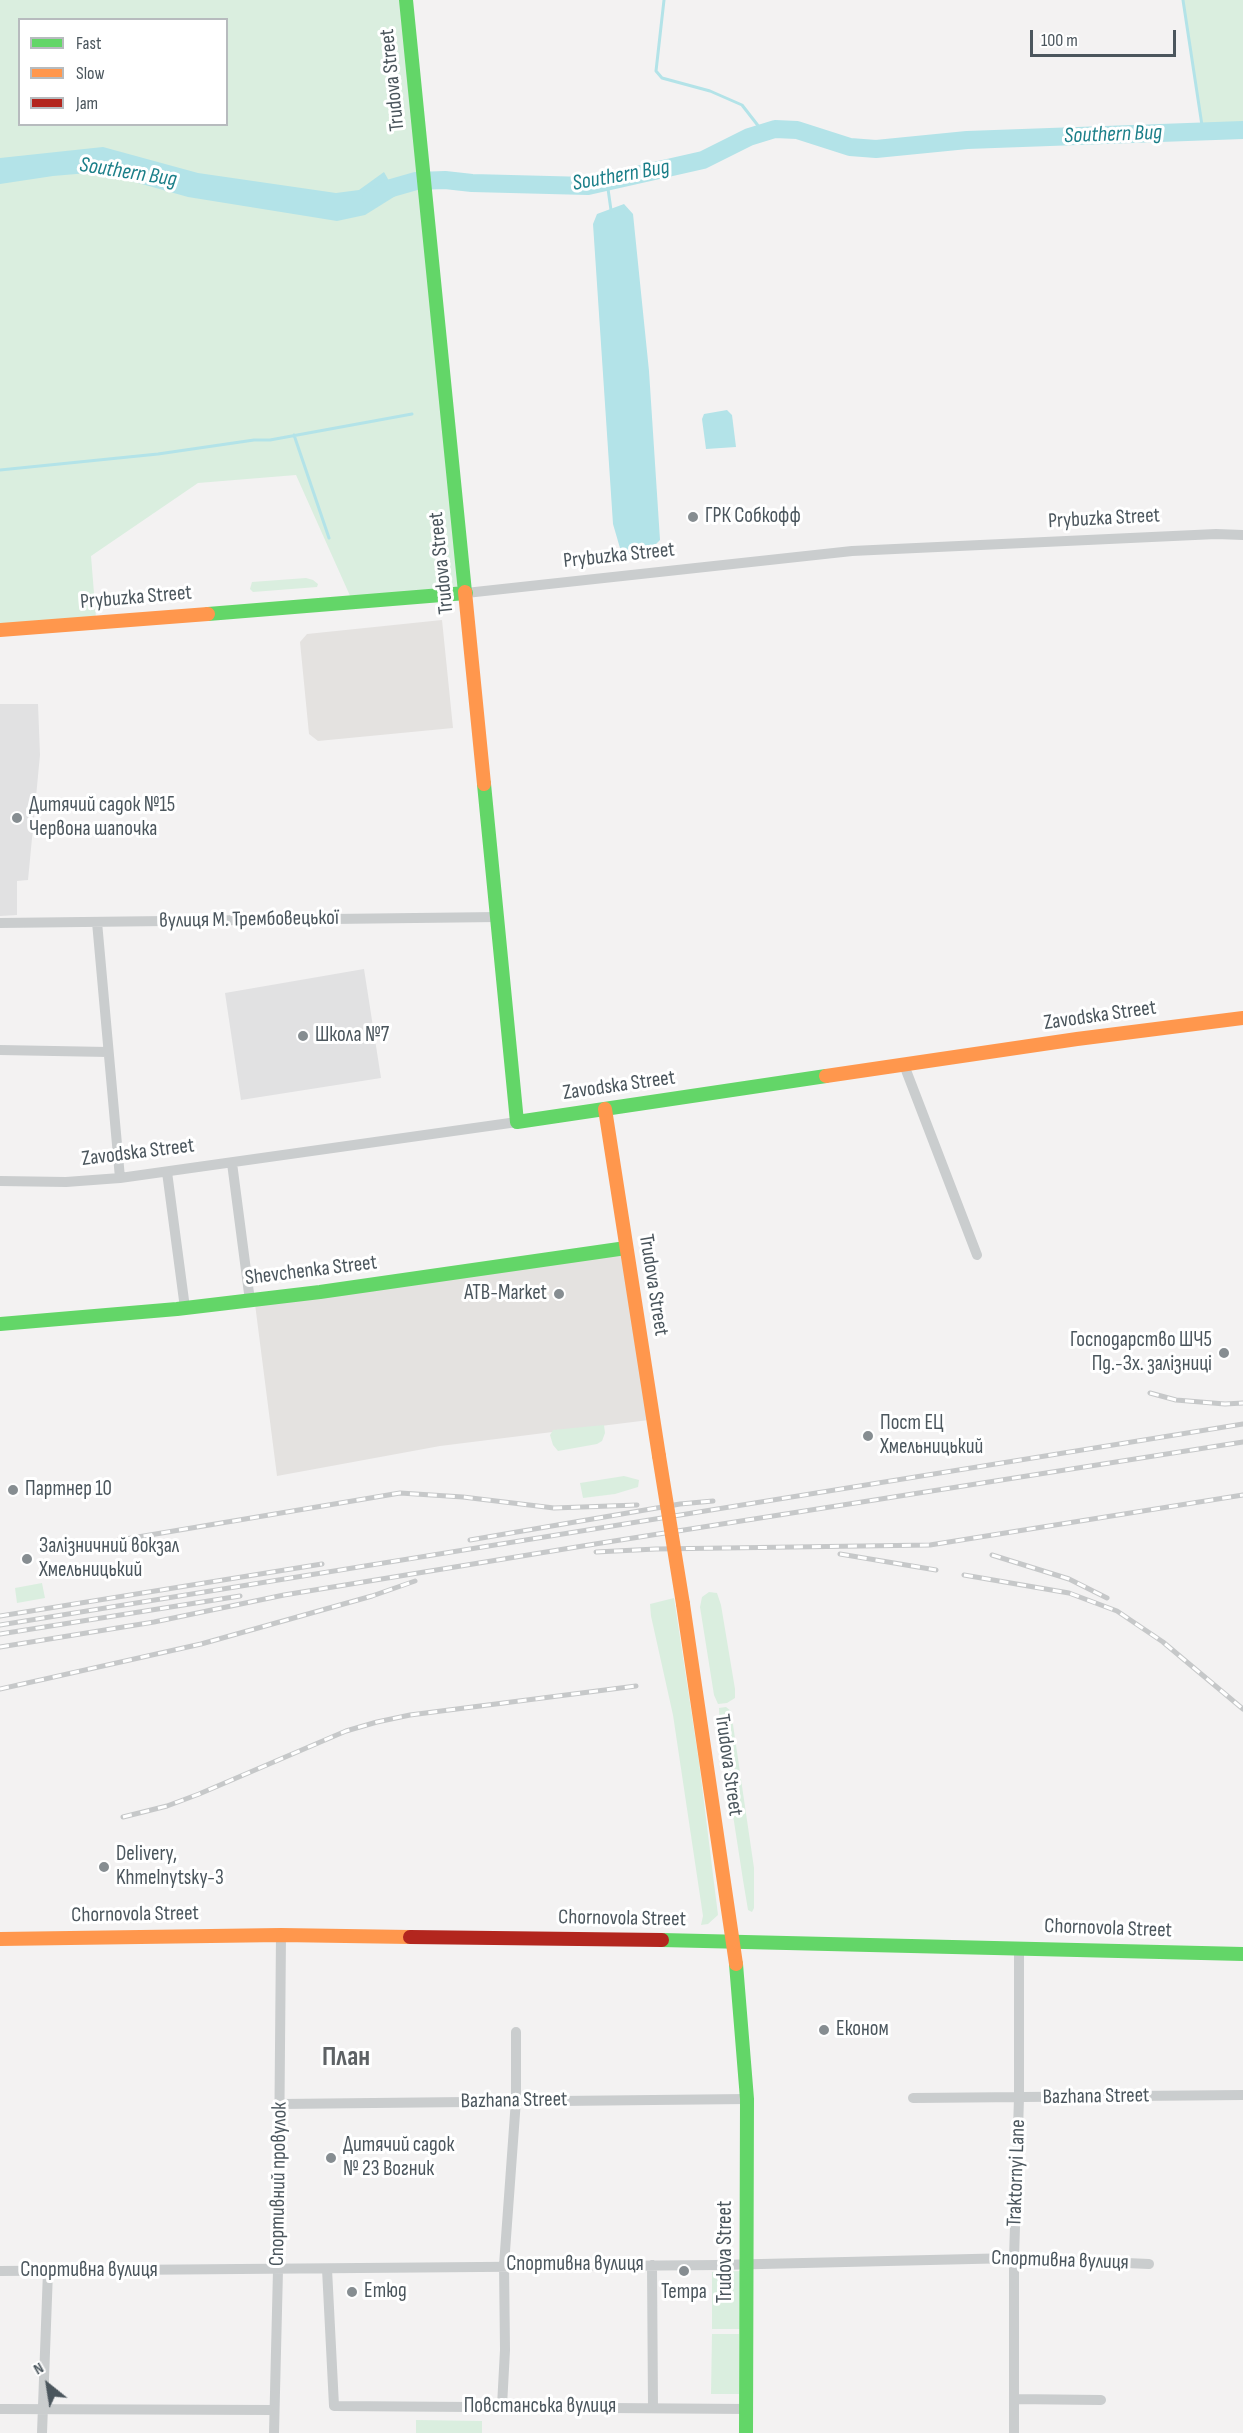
<!DOCTYPE html>
<meta charset="utf-8">
<style>
body{margin:0}
#map{position:relative;width:1243px;height:2433px;overflow:hidden;background:#f3f2f2;font-family:"Sofia Sans Condensed",sans-serif}
canvas{display:block}
.legend{position:absolute;left:18px;top:18px;width:210px;height:108px;box-sizing:border-box;background:#fff;border:2px solid #b7bbbe;margin:0;padding:8px 10px;list-style:none;font-size:18px;color:#4b565d}
.legend li{display:flex;align-items:center;gap:12px;height:30px}
.legend b{width:30px;border:2px solid #b7bbbe}
.north{position:absolute;left:18px;top:2355px;width:60px;height:60px;-webkit-text-stroke:4px #fff;paint-order:stroke;rotate:330deg;font-size:16px;font-weight:700;line-height:24px;text-align:center;color:#4b565d}
.north::after{content:'';display:block;margin:auto;width:21px;height:27px;background:#4b565d;clip-path:polygon(50% 0,100% 100%,50% 72%,0 100%)}
.scale{position:absolute;left:1030px;top:30px;width:146px;height:27px;box-sizing:border-box;border:3px solid #4b565d;border-top:0;padding-left:8px;font-size:18px;line-height:21px;white-space:nowrap;color:#4b565d;-webkit-text-stroke:4px #fff;paint-order:stroke}
</style>
<div id="map">
<canvas width="1243" height="2433"></canvas>
<ul class="legend">
<li><b style="height:8px;background:#63d668"></b>Fast</li>
<li><b style="height:8px;background:#ff974d"></b>Slow</li>
<li><b style="height:8px;background:#b3261e"></b>Jam</li>
</ul>
<div class="north">N</div>
<div class="scale">100 m</div>
</div>
<script>
const ctx = document.querySelector('canvas').getContext('2d');
ctx.lineJoin = 'round';
function fill(path, color) {
  ctx.fillStyle = color;
  ctx.fill(path, 'evenodd');
}
function shape(rows) {
  const path = new Path2D();
  for (const r of rows) {
    path.moveTo(r[0], r[1]);
    for (let i = 2; i < r.length; i += 2) path.lineTo(r[i], r[i + 1]);
  }
  return path;
}
function trace(path, color, width, dash) {
  ctx.strokeStyle = color;
  ctx.lineWidth = width;
  ctx.lineCap = dash ? 'butt' : 'round';
  ctx.setLineDash(dash || []);
  ctx.stroke(path);
}
function write(font, color, halo, rows, align = 'center') {
  ctx.font = font + ' "Sofia Sans Condensed",sans-serif';
  ctx.lineWidth = 6;
  ctx.setLineDash([]);
  ctx.textBaseline = 'middle';
  ctx.strokeStyle = halo;
  ctx.fillStyle = color;
  for (const [text, x, y, turn = 0] of rows) {
    ctx.save();
    ctx.translate(x, y);
    ctx.rotate((+turn || 0) * Math.PI / 180);
    ctx.textAlign = isNaN(turn) ? turn : align;
    if (halo) ctx.strokeText(text, 0, 0);
    ctx.fillText(text, 0, 0);
    ctx.restore();
  }
}
const commercial = shape([
 [442,620,453,728,318,741,309,734,300,642,307,634],
 [623,1253,649,1420,440,1446,277,1476,255,1304]
]);
const education = shape([
 [0,704,38,704,40,755,28,880,17,881,17,915,0,916],
 [364,969,381,1078,241,1100,225,993]
]);
const green = shape([
 [0,0,402,0,461,589,351,598,296,475,198,483,91,556,96,618,0,626],
 [20,20,226,20,226,124,20,124],
 [1183,0,1243,0,1243,130,1203,132],
 [306,578,313,580,318,584,317,587,253,592,250,589,252,582],
 [604,1425,605,1433,602,1441,597,1444,558,1451,553,1445,550,1435,553,1430],
 [624,1476,639,1480,638,1487,615,1494,583,1498,580,1483],
 [42,1583,45,1598,17,1603,15,1588],
 [709,1592,717,1593,721,1605,735,1689,735,1698,727,1703,718,1704,714,1695,700,1607,702,1597],
 [674,1598,699,1762,718,1915,708,1924,701,1925,703,1916,673,1715,651,1616,650,1604],
 [726,1707,731,1711,754,1868,754,1908,752,1912,748,1910,743,1880,720,1731,719,1708],
 [740,2271,740,2329,712,2329,712,2272],
 [712,2334,739,2334,739,2394,711,2394],
 [416,2420,482,2421,482,2433,416,2433]
]);
const water = shape([
 [103,147,198,173,336,193,359,190,384,172,397,195,365,215,337,221,188,197,124,179,88,173,53,176,0,184,0,158],
 [624,204,633,214,649,371,660,540,649,551,622,555,613,524,593,224,597,214],
 [727,410,732,415,736,447,706,449,702,419,704,414]
]);
const stream = shape([
 [664,0,656,71,662,78,710,91,742,105,763,132],
 [1183,0,1203,132],
 [607,182,611,210],
 [294,435,329,538],
 [0,470,158,454,254,440,270,440,412,414]
]);
const river = shape([
 [371,198,388,189,416,181,445,180,472,183,588,186,703,160,749,137,775,129,797,130,850,147,876,149,967,140,1243,130]
]);
const street = shape([
 [466,593,852,551,1216,534,1243,535],
 [97,922,120,1178],
 [0,923,498,917],
 [0,1050,108,1052],
 [904,1065,977,1255],
 [232,1163,250,1301],
 [167,1172,185,1308],
 [0,1181,66,1182,120,1178,517,1122],
 [913,2098,1243,2095],
 [280,2104,747,2099],
 [652,2265,653,2408],
 [327,2269,334,2406,747,2409],
 [0,2271,719,2265,1014,2258,1149,2264],
 [1014,2399,1101,2400],
 [502,2406,505,2350,504,2265,516,2100,516,2032],
 [0,2409,274,2410],
 [42,2433,48,2271],
 [274,2433,278,2270,281,1935],
 [1014,2433,1014,2258,1019,2098,1019,1948]
]);
const fast = shape([
 [406,0,465,592],
 [208,614,466,593],
 [484,784,517,1122,826,1076],
 [0,1324,177,1309,320,1292,626,1248],
 [662,1940,1243,1954],
 [736,1964,747,2099,746,2433]
]);
const slow = shape([
 [465,592,484,784],
 [0,630,208,614],
 [826,1076,1077,1039,1243,1018],
 [605,1109,659,1456],
 [683,1604,736,1964],
 [0,1939,281,1935,410,1937]
]);
const jam = shape([
 [410,1937,662,1940]
]);
const rail = shape([
 [1150,1393,1176,1400,1225,1404,1243,1403],
 [470,1540,680,1504,713,1501],
 [108,1542,400,1493,463,1497,554,1508,637,1505],
 [596,1552,656,1549,930,1545,1243,1495],
 [840,1554,936,1570],
 [992,1555,1069,1579,1107,1598],
 [964,1575,1069,1593,1117,1611,1163,1642,1243,1709],
 [0,1616,322,1564],
 [0,1625,1243,1424],
 [0,1634,240,1596],
 [0,1647,154,1622,284,1595,595,1544,1243,1442],
 [0,1689,201,1644,372,1596,415,1581],
 [123,1817,167,1806,199,1794,346,1731,377,1722,410,1715,636,1686]
]);
const slowBridge = shape([
 [659,1456,683,1604]
]);
const markers = [
 [693,517,6,"#868d91"],
 [17,818,6,"#868d91"],
 [303,1036,6,"#868d91"],
 [559,1294,6,"#868d91"],
 [1224,1353,6,"#868d91"],
 [868,1436,6,"#868d91"],
 [13,1490,6,"#868d91"],
 [27,1559,6,"#868d91"],
 [104,1867,6,"#868d91"],
 [824,2030,6,"#868d91"],
 [331,2158,6,"#868d91"],
 [684,2271,6,"#868d91"],
 [352,2292,6,"#868d91"]
];
const streetNames = [
 ["Trudova Street",393,80,-96],
 ["Prybuzka Street",1104,519,-3],
 ["Prybuzka Street",619,556,-6],
 ["Trudova Street",442,563,-96],
 ["Prybuzka Street",136,598,-5],
 ["вулиця М. Трембовецької",249,920,-1],
 ["Zavodska Street",1100,1016,-8],
 ["Zavodska Street",619,1086,-8],
 ["Zavodska Street",138,1153,-7],
 ["Shevchenka Street",311,1271,-7],
 ["Trudova Street",653,1285,81],
 ["Trudova Street",728,1765,82],
 ["Chornovola Street",135,1915,-1],
 ["Chornovola Street",622,1919,1],
 ["Chornovola Street",1108,1929,2],
 ["Bazhana Street",1096,2097,-1],
 ["Bazhana Street",514,2101,-1],
 ["Traktornyi Lane",1017,2173,-88],
 ["Спортивний провулок",279,2184,-89],
 ["Trudova Street",726,2252,-90],
 ["Спортивна вулиця",1060,2261,2],
 ["Спортивна вулиця",575,2265],
 ["Спортивна вулиця",89,2271],
 ["Повстанська вулиця",540,2407]
];
const poiNames = [
 ["ГРК Собкофф",705,517],
 ["Дитячий садок №15",29,806],
 ["Червона шапочка",29,830],
 ["Школа №7",315,1036],
 ["ATB-Market",547,1294,"right"],
 ["Господарство ШЧ5",1212,1341,"right"],
 ["Пд.-Зх. залізниці",1212,1365,"right"],
 ["Пост ЕЦ",880,1424],
 ["Хмельницький",880,1448],
 ["Партнер 10",25,1490],
 ["Залізничний вокзал",39,1547],
 ["Хмельницький",39,1571],
 ["Delivery,",116,1855],
 ["Khmelnytsky-3",116,1879],
 ["Економ",836,2030],
 ["Дитячий садок",343,2146],
 ["№ 23 Вогник",343,2170],
 ["Етюд",364,2292],
 ["Тетра",684,2293,"center"]
];
const waterNames = [
 ["Southern Bug",1113,135,-2],
 ["Southern Bug",128,173,9],
 ["Southern Bug",621,176,-10]
];
const districtNames = [
 ["План",346,2058]
];
fill(commercial, '#e4e2e0');
fill(education, '#e1e1e2');
fill(green, '#daeedf');
fill(water, '#b3e3e8');
trace(stream, '#b3e3e8', 3);
trace(river, '#b3e3e8', 18);
trace(street, '#cacdce', 10);
trace(fast, '#63d668', 14);
trace(slow, '#ff974d', 14);
trace(jam, '#b3261e', 14);
trace(rail, '#c6c8c9', 5);
trace(rail, '#fff', 3, [9]);
trace(slowBridge, '#ff974d', 14);
for (const [x, y, r, color] of markers) {
  const dot = new Path2D();
  dot.arc(x, y, r, 0, 2 * Math.PI);
  ctx.fillStyle = color;
  ctx.fill(dot);
  trace(dot, '#fff', 2);
}
write('21px', '#4b565d', '#fff', streetNames);
write('21px', '#4b565d', '#fff', poiNames, 'left');
write('italic 22px', '#1b7f89', '#fff', waterNames);
write('bold 27px', '#5e6265', '#fff', districtNames);
</script>
